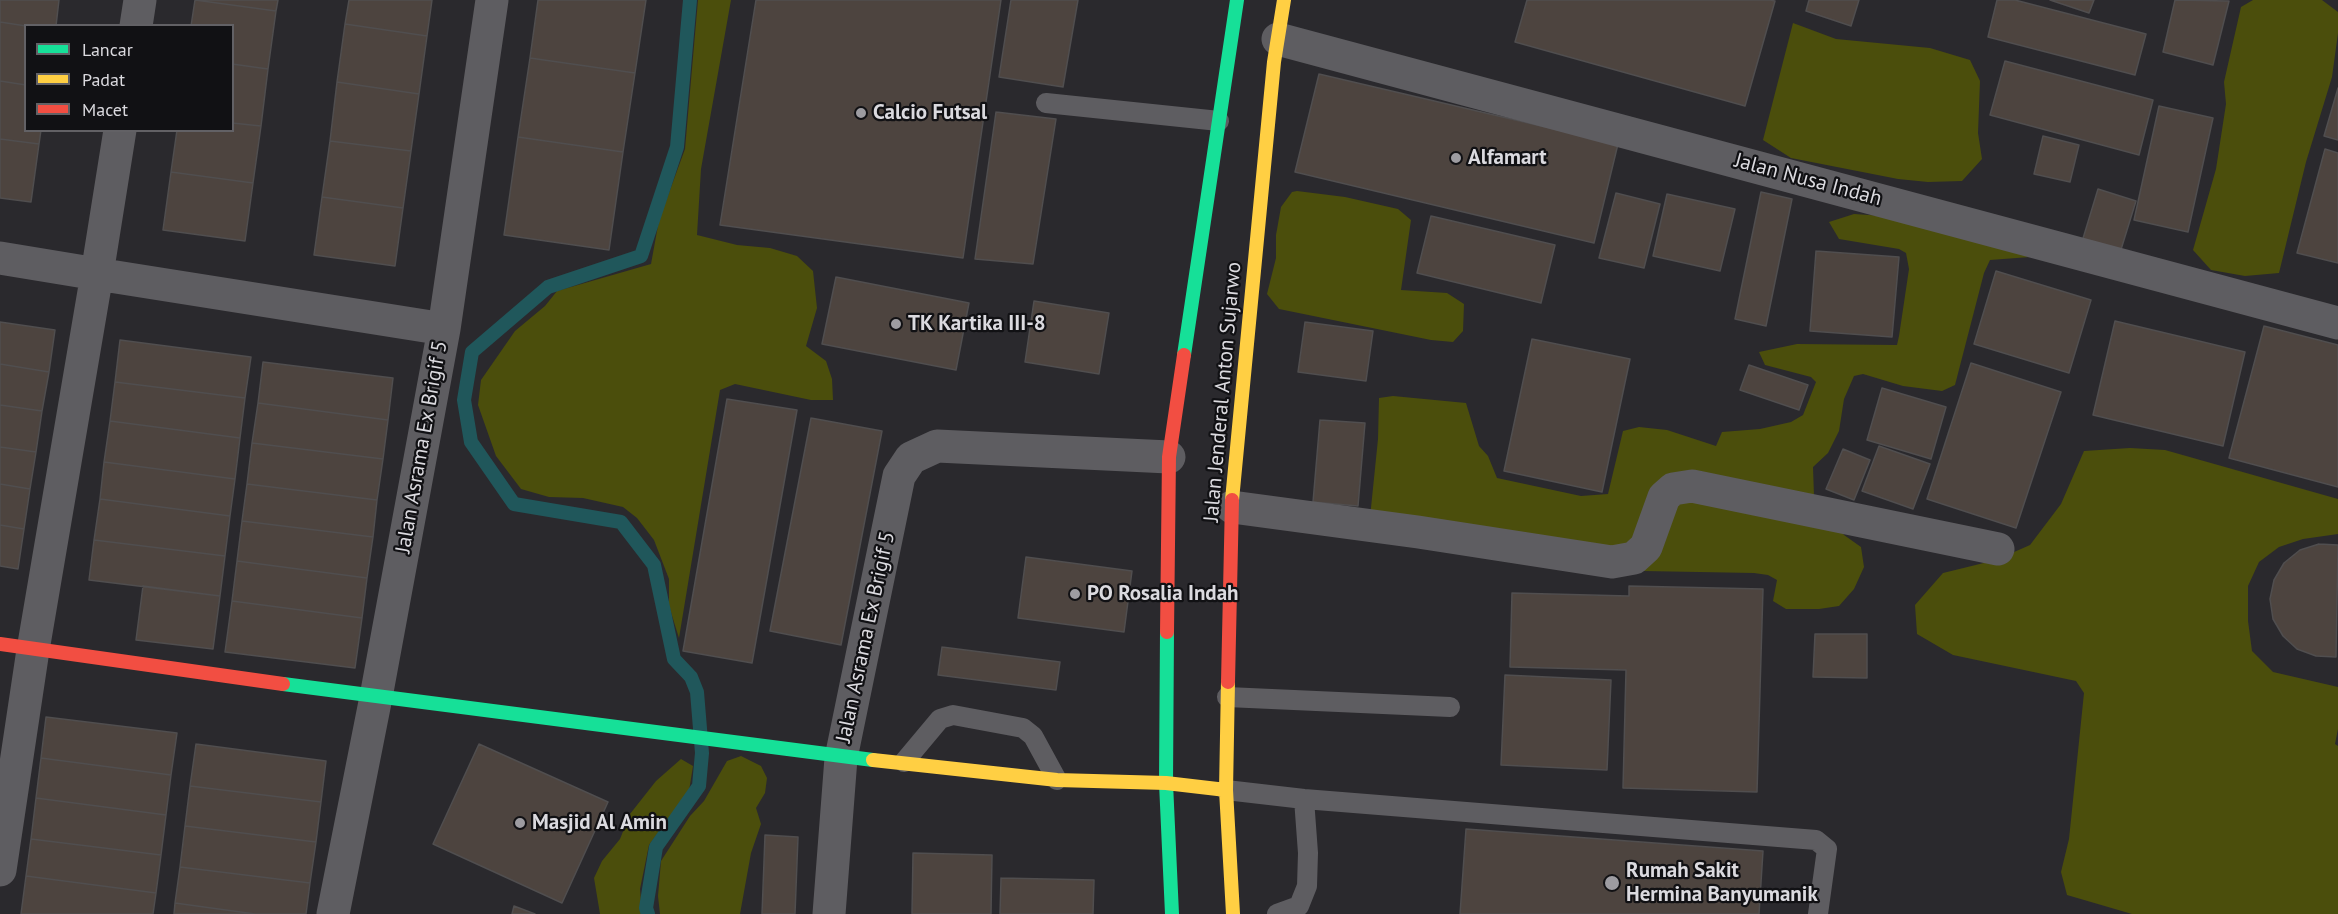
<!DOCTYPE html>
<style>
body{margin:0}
#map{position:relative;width:2338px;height:914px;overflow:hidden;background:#2a292d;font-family:"PT Sans",sans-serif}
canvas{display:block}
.legend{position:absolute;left:24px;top:24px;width:210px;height:108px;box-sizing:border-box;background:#111114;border:2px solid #626165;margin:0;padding:8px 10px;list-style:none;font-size:18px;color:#dbdadf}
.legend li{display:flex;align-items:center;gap:12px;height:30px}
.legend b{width:30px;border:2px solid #626165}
</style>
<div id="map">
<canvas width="2338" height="914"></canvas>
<ul class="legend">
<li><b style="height:8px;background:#16e098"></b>Lancar</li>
<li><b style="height:8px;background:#ffcf43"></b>Padat</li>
<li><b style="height:8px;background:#f24e42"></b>Macet</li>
</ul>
</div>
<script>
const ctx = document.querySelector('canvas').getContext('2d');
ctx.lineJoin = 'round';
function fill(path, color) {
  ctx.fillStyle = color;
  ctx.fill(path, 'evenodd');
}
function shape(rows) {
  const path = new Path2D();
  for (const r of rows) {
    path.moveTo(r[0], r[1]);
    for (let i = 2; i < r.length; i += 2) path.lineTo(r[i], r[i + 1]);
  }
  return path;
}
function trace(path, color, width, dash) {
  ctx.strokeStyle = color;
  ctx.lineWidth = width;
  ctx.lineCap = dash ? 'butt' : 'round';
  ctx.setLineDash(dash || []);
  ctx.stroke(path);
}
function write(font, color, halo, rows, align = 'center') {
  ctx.font = font + ' "PT Sans",sans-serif';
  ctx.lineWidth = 4.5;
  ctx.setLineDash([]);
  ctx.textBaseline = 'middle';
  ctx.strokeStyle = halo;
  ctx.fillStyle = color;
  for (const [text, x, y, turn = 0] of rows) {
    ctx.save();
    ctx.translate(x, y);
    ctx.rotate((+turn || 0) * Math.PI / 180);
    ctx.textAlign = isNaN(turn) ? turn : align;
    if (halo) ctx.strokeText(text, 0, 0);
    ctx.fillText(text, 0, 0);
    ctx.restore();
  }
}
const green = shape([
 [698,0,731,0,701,169,697,235,737,245,770,248,797,256,813,271,817,308,806,346,826,361,832,379,833,400,811,400,735,384,720,390,679,638,669,606,669,579,654,540,637,518,623,507,583,498,549,497,521,489,496,456,478,405,481,380,515,331,545,306,557,291,651,264,659,220,685,149],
 [2253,0,2322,0,2338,12,2338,33,2332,77,2306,162,2279,273,2245,276,2211,270,2193,250,2216,169,2226,104,2224,82,2241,7],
 [1793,23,1836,39,1930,48,1970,60,1980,81,1978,133,1982,159,1962,181,1928,182,1898,179,1791,158,1763,140],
 [1297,191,1345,197,1398,209,1411,220,1401,290,1447,293,1464,304,1463,331,1453,342,1431,340,1279,309,1267,294,1276,258,1276,235,1281,207,1292,192],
 [1854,214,1884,216,2030,257,1990,260,1984,273,1955,385,1942,391,1903,386,1863,374,1854,376,1844,399,1839,431,1828,453,1813,467,1814,496,1844,535,1861,547,1864,567,1854,589,1839,606,1819,609,1786,609,1773,601,1777,580,1768,575,1754,573,1643,571,1368,537,1378,439,1379,398,1393,396,1466,403,1479,446,1488,456,1497,478,1581,496,1608,494,1623,431,1639,427,1667,430,1716,446,1722,432,1760,429,1791,422,1803,415,1816,382,1811,377,1765,365,1759,352,1797,344,1897,345,1899,336,1909,269,1906,253,1899,249,1839,239,1829,222],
 [2130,448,2165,450,2338,499,2338,534,2303,539,2279,547,2259,562,2248,586,2248,621,2252,651,2273,672,2338,687,2338,729,2335,744,2338,746,2338,914,2132,914,2067,895,2061,872,2069,839,2084,693,2076,681,1953,655,1917,634,1915,605,1943,573,1996,560,2030,545,2061,504,2084,451],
 [741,756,761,766,767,778,765,793,756,808,761,824,751,853,740,914,660,914,658,896,661,861,690,816,704,801,727,761],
 [681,759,693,766,689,791,649,845,640,889,642,914,600,914,594,878,602,861,620,839,630,814,656,781]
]);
const stream = shape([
 [648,914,646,908,656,847,699,786,702,753,697,692,691,677,674,659,654,565,621,522,514,504,471,442,464,400,472,352,548,287,641,256,677,147,690,0]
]);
const building = shape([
 [0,0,59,0,56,26,26,26,0,22,0,0],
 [195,0,278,0,276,11,195,0],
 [195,0,276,11,268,69,232,64,232,26,191,26,195,0],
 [349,0,432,0,427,36,345,24,349,0],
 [538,0,646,0,635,73,530,58,538,0],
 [756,0,1001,0,963,258,720,225,756,0],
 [1011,0,1078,0,1063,87,999,77,1011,0],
 [1527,0,1770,0,1775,1,1745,106,1515,42,1527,0],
 [1809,0,1859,0,1851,26,1806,11,1809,0],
 [1997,0,2015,0,2146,34,2135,75,1988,37,1997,0],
 [2050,0,2094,0,2089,13,2050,0],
 [2175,0,2229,1,2213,65,2163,52,2175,0],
 [0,22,26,26,26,85,0,81,0,22],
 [345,24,427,36,419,94,337,82,345,24],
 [530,58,635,73,623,152,518,137,530,58],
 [2005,61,2153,100,2139,155,1990,115,2005,61],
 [232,64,268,69,261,126,232,123,232,64],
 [1319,74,1618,144,1594,243,1295,172,1319,74],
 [0,81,26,85,26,130,41,130,39,144,0,139,0,81],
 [337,82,419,94,411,151,330,141,337,82],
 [2338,88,2338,140,2324,136,2338,88],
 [2159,106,2213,118,2188,232,2134,220,2159,106],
 [996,112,1056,119,1033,264,975,259,996,112],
 [232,123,261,126,253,183,171,172,177,130,232,130,232,123],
 [2043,136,2079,145,2070,182,2034,174,2043,136],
 [518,137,623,152,609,250,504,235,518,137],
 [0,139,39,144,31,202,0,198,0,139],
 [330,141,411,151,403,208,322,197,330,141],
 [2325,149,2338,153,2338,263,2297,253,2325,149],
 [171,172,253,183,245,241,163,230,171,172],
 [2098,189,2136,201,2119,256,2081,245,2098,189],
 [1761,192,1792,199,1766,326,1735,319,1761,192],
 [1616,193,1660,204,1644,268,1599,258,1616,193],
 [1667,194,1735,209,1720,271,1653,256,1667,194],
 [322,197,403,208,395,266,314,255,322,197],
 [1431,216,1555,245,1541,303,1417,273,1431,216],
 [1816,251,1899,257,1892,337,1810,331,1816,251],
 [1996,271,2091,300,2069,373,1974,344,1996,271],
 [836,277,969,303,956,370,822,344,836,277],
 [1034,301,1109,313,1099,374,1025,362,1034,301],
 [2115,321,2245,352,2223,446,2093,415,2115,321],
 [0,322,55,330,49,372,0,364,0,322],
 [1305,322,1373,331,1366,381,1298,372,1305,322],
 [2264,326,2338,345,2338,487,2229,458,2264,326],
 [1532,339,1630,359,1602,492,1504,471,1532,339],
 [120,340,251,357,245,398,115,382,120,340],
 [263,362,393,378,388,420,258,403,263,362],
 [1971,363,2061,392,2016,528,1927,499,1971,363],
 [0,364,49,372,42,411,0,405,0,364],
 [1749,365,1808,385,1799,410,1740,390,1749,365],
 [115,382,245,398,240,438,110,421,115,382],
 [1882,388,1946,407,1931,459,1867,440,1882,388],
 [727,399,797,410,752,663,683,651,727,399],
 [258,403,388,420,383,459,252,443,258,403],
 [0,405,42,411,36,452,0,447,0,405],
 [811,418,882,431,841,645,770,631,811,418],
 [1320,420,1365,423,1358,506,1313,502,1320,420],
 [110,421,240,438,235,479,104,462,110,421],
 [252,443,383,459,377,500,247,484,252,443],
 [1879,446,1930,464,1913,509,1862,491,1879,446],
 [0,447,36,452,30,489,0,484,0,447],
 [1843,449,1870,460,1854,500,1826,489,1843,449],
 [104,462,235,479,230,516,100,499,104,462],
 [0,484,30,489,24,529,0,525,0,484],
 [247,484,377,500,373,537,242,521,247,484],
 [100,499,230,516,225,556,94,540,100,499],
 [242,521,373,537,367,578,237,561,242,521],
 [0,525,24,529,18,569,0,566,0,525],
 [94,540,225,556,220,596,89,580,94,540],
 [2319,544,2338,545,2336,657,2316,656,2297,649,2283,636,2273,619,2270,599,2274,580,2284,563,2300,550,2319,544],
 [1026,557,1132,571,1124,632,1018,618,1026,557],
 [237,561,367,578,362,618,232,601,237,561],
 [143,586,220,596,213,649,136,640,143,586],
 [1629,586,1763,589,1757,792,1623,788,1626,670,1510,667,1512,593,1629,596,1629,586],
 [232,601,362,618,355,668,225,652,232,601],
 [1815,634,1867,634,1867,678,1813,677,1815,634],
 [942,647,1060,662,1056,690,938,675,942,647],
 [1505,675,1611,680,1607,770,1501,765,1505,675],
 [46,717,177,733,171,775,41,758,46,717],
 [196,744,326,761,321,802,190,786,196,744],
 [479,744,608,802,562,903,433,844,479,744],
 [41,758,171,775,166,815,36,798,41,758],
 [190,786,321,802,316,842,185,826,190,786],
 [36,798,166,815,161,855,31,839,36,798],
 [185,826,316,842,310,883,180,867,185,826],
 [1466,829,1763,851,1759,914,1460,914,1466,829],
 [765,835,798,837,795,914,762,914,765,835],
 [31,839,161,855,156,893,26,876,31,839],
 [913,853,992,855,991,914,912,914,913,853],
 [180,867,310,883,306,914,255,914,175,903,180,867],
 [26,876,156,893,153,914,21,914,26,876],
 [1001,878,1094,880,1093,914,1000,914,1001,878],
 [175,903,255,914,174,914,175,903],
 [514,906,535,914,512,914,514,906]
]);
const lane = shape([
 [1046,103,1219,121],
 [1227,697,1450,707],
 [904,762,940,719,953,715,1023,728,1033,736,1057,780],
 [1226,790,1304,799,1816,840,1827,849,1818,914],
 [1277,914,1299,906,1307,886,1308,853,1304,799]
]);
const street = shape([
 [136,26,140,0],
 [1278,39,2338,323],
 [120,130,97,274,444,329,376,697,333,914],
 [0,258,97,274,33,650,0,870],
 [444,329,492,0],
 [1232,507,1418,532,1612,562,1634,558,1646,547,1664,497,1673,489,1692,486,1998,549],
 [829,914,841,758,899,476,911,458,937,446,1169,457]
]);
const fast = shape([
 [1184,355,1237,0],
 [1167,632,1166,783,1172,914],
 [283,684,873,760]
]);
const slow = shape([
 [1232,500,1274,62,1284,0],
 [1228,682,1226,790,1233,914],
 [873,760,1057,780,1166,783,1226,790]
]);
const jam = shape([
 [1167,632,1169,457,1184,355],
 [0,644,283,684],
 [1228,682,1232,500]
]);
const markers = [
 [861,113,6,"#9d9ca1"],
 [1456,158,6,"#9d9ca1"],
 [896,324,6,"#9d9ca1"],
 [1075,594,6,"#9d9ca1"],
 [520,823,6,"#9d9ca1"],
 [1612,883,8,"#9d9ca1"]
];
const poiNames = [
 ["Calcio Futsal",873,113],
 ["Alfamart",1468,158],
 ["TK Kartika III-8",908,324],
 ["PO Rosalia Indah",1087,594],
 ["Masjid Al Amin",532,823],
 ["Rumah Sakit",1626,871],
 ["Hermina Banyumanik",1626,895]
];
const streetNames = [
 ["Jalan Nusa Indah",1808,180,15],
 ["Jalan Jenderal Anton Sujarwo",1223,392,-85],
 ["Jalan Asrama Ex Brigif 5",422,447,-80],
 ["Jalan Asrama Ex Brigif 5",866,637,-78]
];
fill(green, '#4b4e0c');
trace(stream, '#20575b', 14);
fill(building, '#4d443f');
trace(building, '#504e4f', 1.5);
trace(lane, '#5e5d61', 20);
trace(street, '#5e5d61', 33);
trace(fast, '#16e098', 14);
trace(slow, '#ffcf43', 14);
trace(jam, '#f24e42', 14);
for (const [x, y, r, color] of markers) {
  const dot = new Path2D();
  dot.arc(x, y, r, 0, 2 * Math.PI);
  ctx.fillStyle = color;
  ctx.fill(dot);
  trace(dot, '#111114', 2);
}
write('bold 21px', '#dbdadf', '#111114', poiNames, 'left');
write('21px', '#dbdadf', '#111114', streetNames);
</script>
